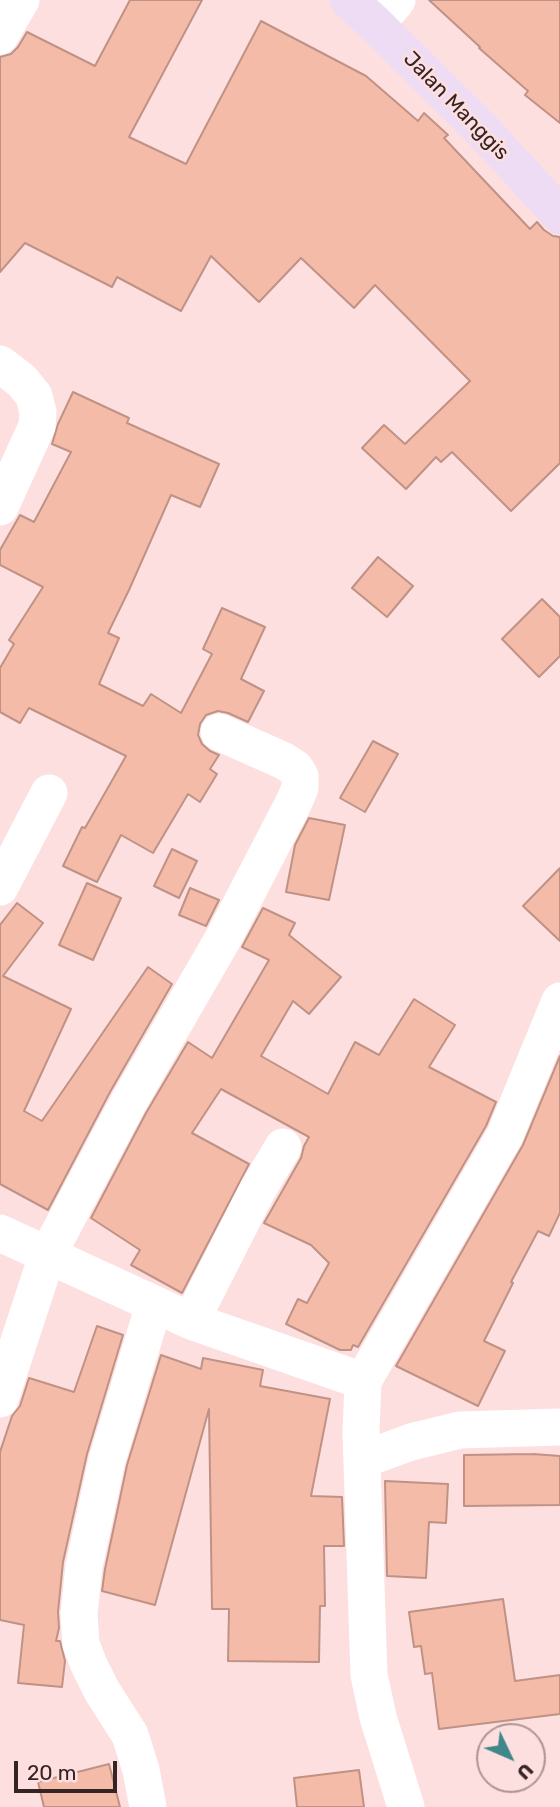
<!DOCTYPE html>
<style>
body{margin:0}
#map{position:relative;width:560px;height:1807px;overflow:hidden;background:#fedfdf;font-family:Rubik,sans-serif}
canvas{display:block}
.north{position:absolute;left:476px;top:1723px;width:70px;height:70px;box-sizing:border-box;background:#fedfdf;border:2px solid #ae9494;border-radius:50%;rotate:134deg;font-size:19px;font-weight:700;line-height:28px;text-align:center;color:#362324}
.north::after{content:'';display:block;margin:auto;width:24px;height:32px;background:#3f8789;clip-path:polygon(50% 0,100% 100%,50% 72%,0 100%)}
.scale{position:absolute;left:14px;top:1761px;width:103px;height:32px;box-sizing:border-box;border:4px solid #362324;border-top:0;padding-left:9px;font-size:21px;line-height:24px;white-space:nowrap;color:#362324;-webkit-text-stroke:5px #fedfdf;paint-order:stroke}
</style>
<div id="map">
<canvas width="560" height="1807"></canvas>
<div class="north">U</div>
<div class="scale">20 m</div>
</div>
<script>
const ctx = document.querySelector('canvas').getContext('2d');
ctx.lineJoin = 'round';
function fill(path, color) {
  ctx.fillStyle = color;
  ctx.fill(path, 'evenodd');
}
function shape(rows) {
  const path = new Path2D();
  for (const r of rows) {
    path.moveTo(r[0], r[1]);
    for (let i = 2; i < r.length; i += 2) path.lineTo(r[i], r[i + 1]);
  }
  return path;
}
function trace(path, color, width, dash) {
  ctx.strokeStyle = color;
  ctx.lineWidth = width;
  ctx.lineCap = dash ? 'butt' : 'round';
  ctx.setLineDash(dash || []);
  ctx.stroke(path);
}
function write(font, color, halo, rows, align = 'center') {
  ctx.font = font + ' Rubik,sans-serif';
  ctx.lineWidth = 5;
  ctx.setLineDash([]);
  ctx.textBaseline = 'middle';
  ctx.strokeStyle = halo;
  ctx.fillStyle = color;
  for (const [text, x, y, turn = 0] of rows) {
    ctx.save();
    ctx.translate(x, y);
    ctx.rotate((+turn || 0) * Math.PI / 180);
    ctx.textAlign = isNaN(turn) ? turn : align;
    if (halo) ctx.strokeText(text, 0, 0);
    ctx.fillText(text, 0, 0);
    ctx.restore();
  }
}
const building = shape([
 [130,0,202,0,129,137,186,164,261,21,366,76,418,121,424,113,448,135,444,138,530,229,537,222,544,230,553,236,560,237,560,463,511,511,452,452,441,462,436,457,406,489,362,448,384,425,405,444,470,381,375,285,354,308,301,258,259,302,211,256,181,311,117,277,112,287,25,243,0,272,0,57,11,54,18,47,27,32,95,66,130,0],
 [429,0,560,0,560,123,525,95,528,91,479,48,480,47,429,0],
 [73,392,129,418,127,423,219,464,200,507,171,495,129,590,108,633,119,638,99,684,143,706,151,694,181,713,212,654,203,649,222,608,265,627,241,679,264,691,248,722,228,713,218,711,206,715,200,724,198,735,202,744,210,751,219,755,210,769,217,774,200,802,188,794,153,853,121,835,97,882,63,866,82,827,85,828,126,756,29,708,20,723,0,712,0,668,14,644,9,640,43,587,0,565,0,550,20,515,34,522,71,452,52,444,58,424,73,392],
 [378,557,413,586,387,617,352,588,378,557],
 [542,599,560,617,560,656,539,677,502,639,542,599],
 [373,741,398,754,365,812,340,798,373,741],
 [309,818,345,825,329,900,286,892,295,845,309,818],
 [172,849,197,861,179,898,154,886,172,849],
 [560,868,560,941,523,906,560,868],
 [87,883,121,898,93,960,59,945,87,883],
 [190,888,219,900,206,926,179,915,190,888],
 [17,903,43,923,3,976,71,1009,24,1111,42,1121,148,967,172,984,110,1092,48,1210,0,1184,0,925,17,903],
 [263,908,295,923,289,935,341,977,309,1014,293,1001,261,1056,328,1094,355,1042,379,1055,414,999,455,1025,429,1067,496,1102,486,1126,358,1347,353,1345,351,1350,340,1350,286,1324,298,1299,307,1303,329,1263,311,1245,264,1223,301,1158,304,1146,309,1137,221,1089,192,1133,249,1164,182,1293,131,1265,140,1250,91,1218,146,1113,188,1042,212,1058,269,960,242,947,263,908],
 [560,1056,560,1213,549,1236,538,1231,511,1282,513,1283,484,1341,505,1351,478,1406,396,1366,523,1145,560,1056],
 [97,1326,123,1335,87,1454,63,1562,58,1612,59,1628,56,1641,60,1641,65,1661,62,1687,18,1683,24,1625,0,1620,0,1452,12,1416,20,1406,29,1378,74,1392,97,1326],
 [161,1355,201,1369,203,1358,263,1370,260,1386,330,1399,311,1496,342,1497,344,1546,324,1546,325,1606,320,1606,319,1662,228,1661,229,1609,212,1609,209,1409,155,1605,102,1591,105,1569,127,1465,161,1355],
 [533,1454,560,1456,560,1505,464,1506,464,1455,533,1454],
 [385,1481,448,1484,446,1523,429,1522,426,1578,387,1576,385,1481],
 [503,1599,515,1681,560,1675,560,1714,439,1729,432,1673,425,1674,421,1646,414,1647,409,1612,503,1599],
 [109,1764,120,1807,44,1807,38,1782,109,1764],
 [359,1770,364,1807,297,1807,294,1778,359,1770]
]);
const street = shape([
 [376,25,397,0],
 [0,36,21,0],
 [0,364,22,381,34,396,38,412,37,426,0,507],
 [0,887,49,793],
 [0,1233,191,1321,363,1381,361,1433,369,1675,378,1717,406,1807],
 [191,1321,258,1189,283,1147],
 [363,1381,505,1135,560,1001],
 [0,1399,47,1256,128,1103,224,937,294,802,300,788,300,776,295,768,284,761,219,732],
 [362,1460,411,1442,460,1430,560,1427],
 [148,1807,141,1770,130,1735,102,1691,89,1665,81,1644,79,1614,84,1566,107,1460,154,1305]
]);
const secondary = shape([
 [349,0,376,25,484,132,560,215]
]);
const streetNames = [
 ["Jalan Manggis",456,106,46]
];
fill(building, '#f5bba9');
trace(building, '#bf9285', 2);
trace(street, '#fff', 37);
trace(secondary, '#eedcf5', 38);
write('21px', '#362324', '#fedfdf', streetNames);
</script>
